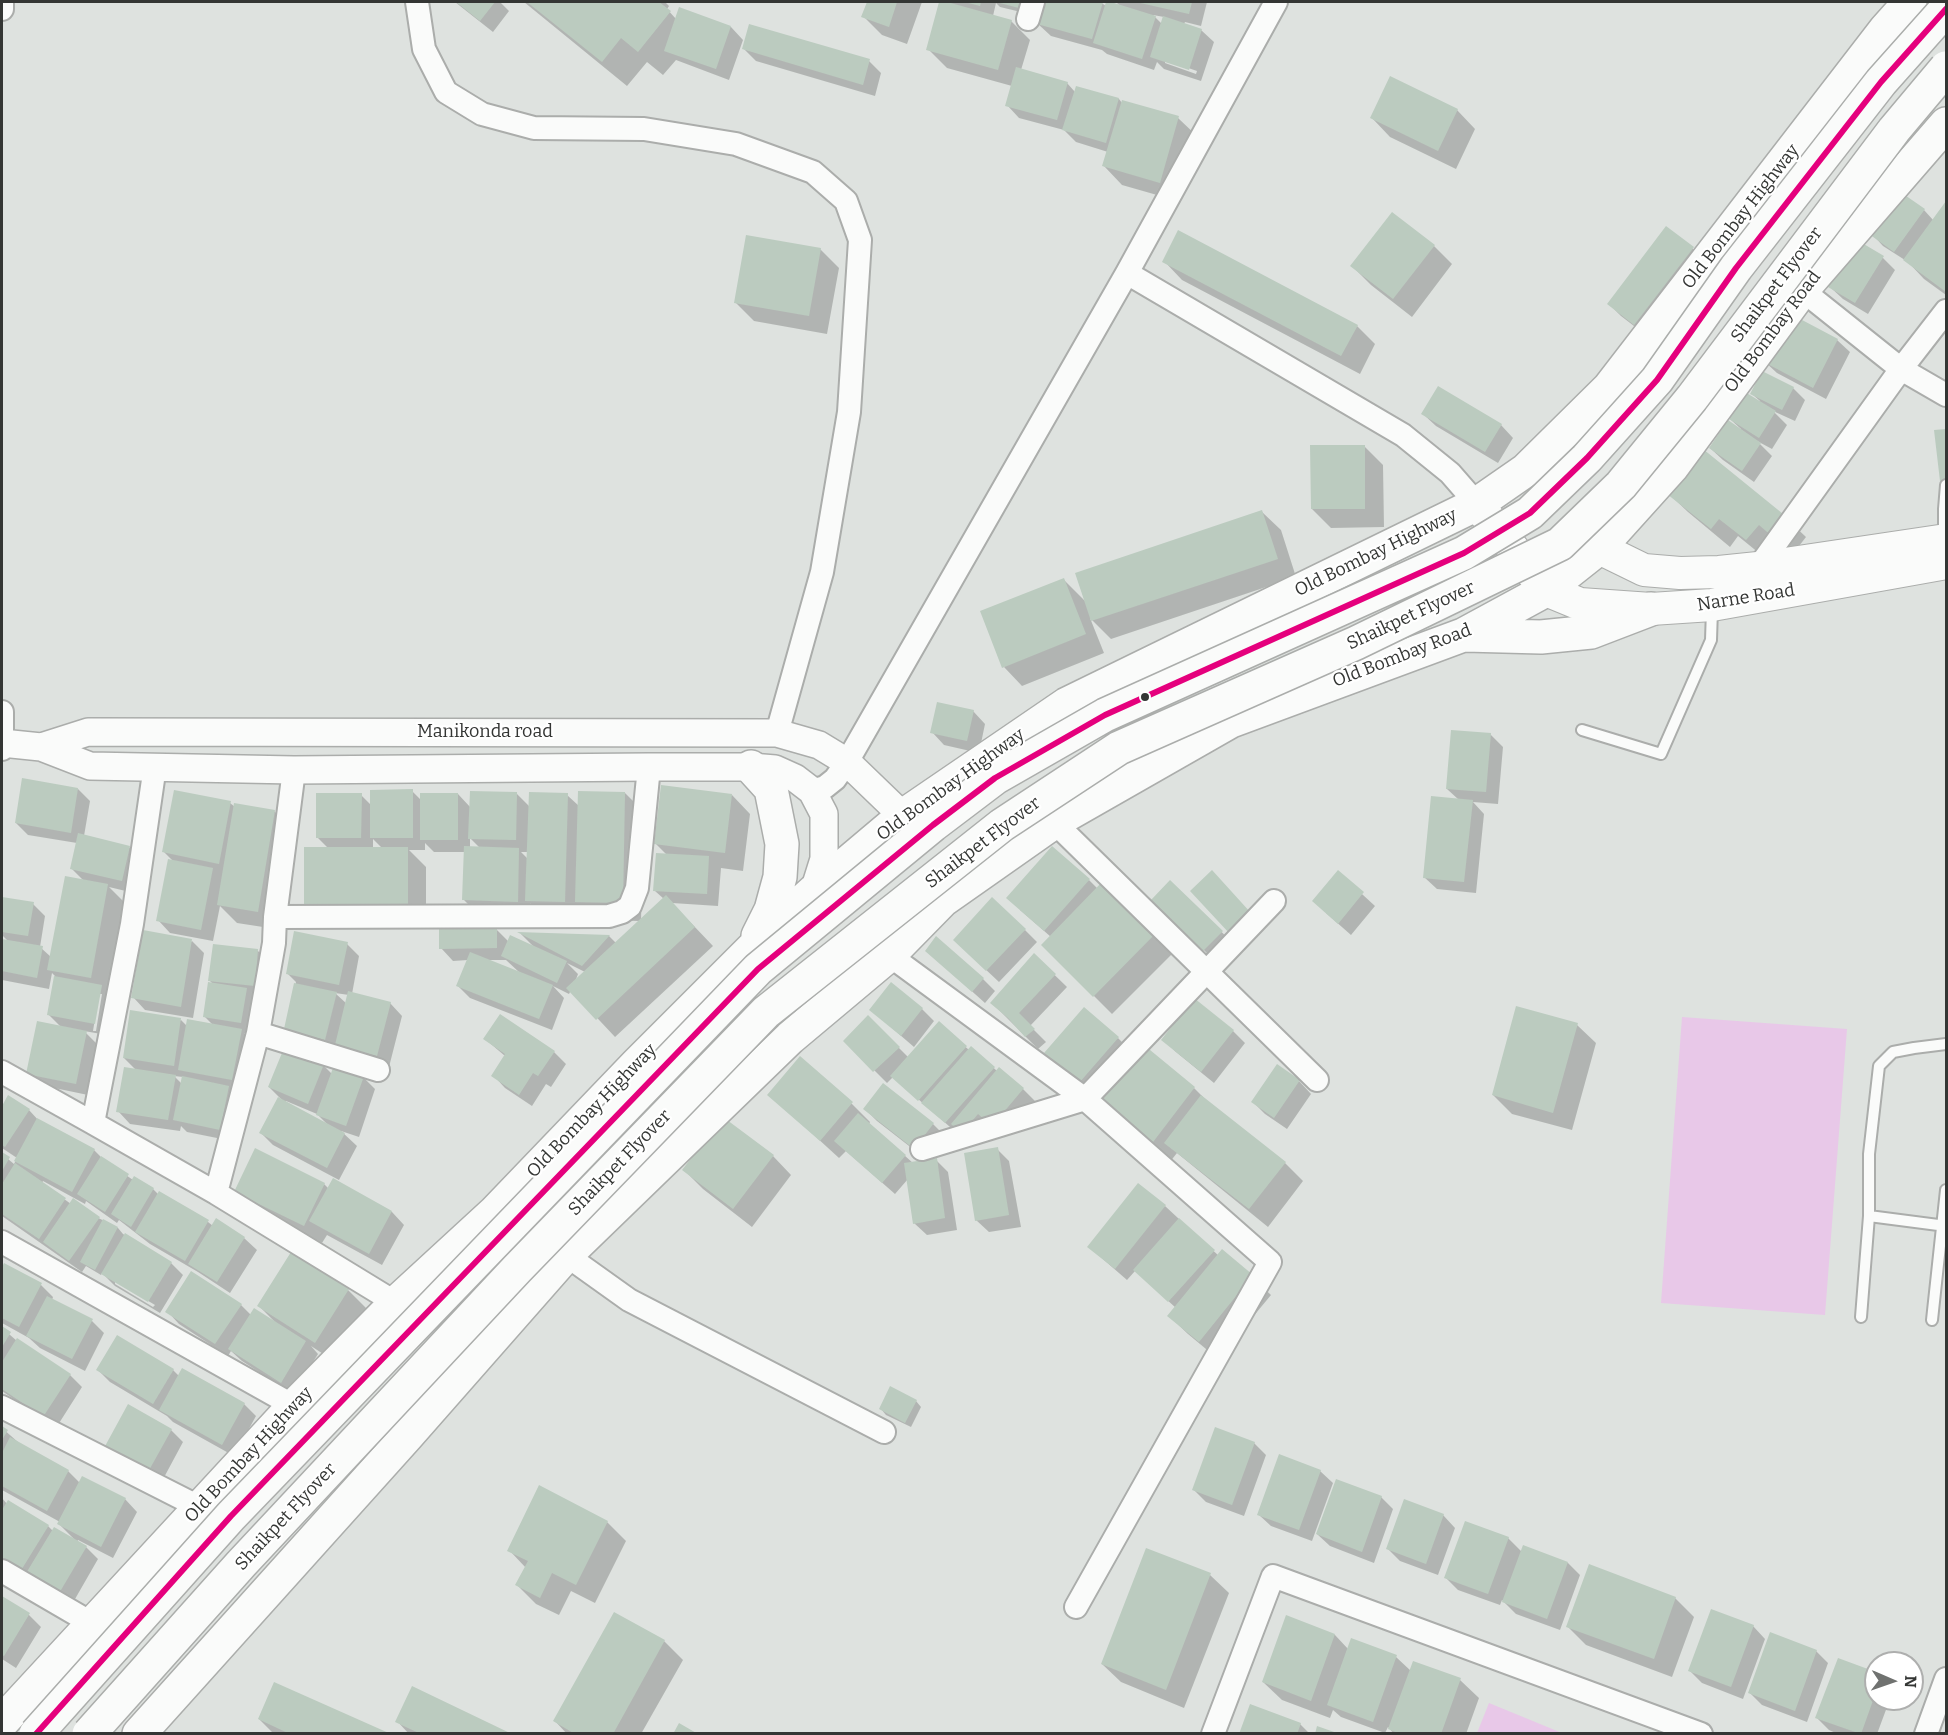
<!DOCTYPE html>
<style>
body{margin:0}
#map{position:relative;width:1948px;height:1735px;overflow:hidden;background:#dee2df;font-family:Bitter,serif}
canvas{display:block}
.frame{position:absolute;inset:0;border:3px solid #343634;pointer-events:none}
.north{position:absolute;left:1864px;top:1651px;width:60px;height:60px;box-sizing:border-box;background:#fff;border:2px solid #aeafae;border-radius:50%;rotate:92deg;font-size:16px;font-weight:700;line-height:24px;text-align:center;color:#343634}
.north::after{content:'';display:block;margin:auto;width:21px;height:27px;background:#707270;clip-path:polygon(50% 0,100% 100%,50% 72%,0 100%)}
</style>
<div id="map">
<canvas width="1948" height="1735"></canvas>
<div class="frame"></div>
<div class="north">N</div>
</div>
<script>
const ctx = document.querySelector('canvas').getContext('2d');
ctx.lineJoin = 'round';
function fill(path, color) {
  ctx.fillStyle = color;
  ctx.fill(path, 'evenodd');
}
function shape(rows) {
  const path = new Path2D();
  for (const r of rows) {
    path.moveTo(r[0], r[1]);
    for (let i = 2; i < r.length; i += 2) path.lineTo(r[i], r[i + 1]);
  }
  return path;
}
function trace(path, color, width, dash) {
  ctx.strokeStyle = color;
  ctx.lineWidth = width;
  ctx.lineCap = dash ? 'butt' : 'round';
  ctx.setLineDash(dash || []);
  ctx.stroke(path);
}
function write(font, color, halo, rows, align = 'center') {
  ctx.font = font + ' Bitter,serif';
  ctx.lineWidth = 4.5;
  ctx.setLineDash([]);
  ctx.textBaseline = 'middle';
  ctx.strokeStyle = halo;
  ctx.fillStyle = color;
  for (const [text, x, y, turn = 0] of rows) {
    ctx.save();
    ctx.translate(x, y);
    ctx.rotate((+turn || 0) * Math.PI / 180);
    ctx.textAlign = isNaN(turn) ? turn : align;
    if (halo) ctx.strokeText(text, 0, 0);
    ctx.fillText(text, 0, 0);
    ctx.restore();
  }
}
const green = shape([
 [1682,1017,1847,1029,1825,1315,1661,1303],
 [1489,1703,1562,1733,1477,1733]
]);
const shadow = shape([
 [455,2,500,2,509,11,493,32],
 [524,2,665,2,669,6,667,9,676,19,731,27,743,40,729,80,676,60,663,75,647,62,627,86],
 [868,2,922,2,907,44,882,35,863,16],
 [941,2,1028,2,1025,13,1000,7,996,3,993,16,1011,21,1030,40,1021,70,1067,83,1075,92,1119,99,1122,103,1178,118,1197,136,1178,201,1122,185,1104,166,1108,152,1076,142,1064,130,1019,118,1007,105,1012,86,947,68,928,49],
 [1045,2,1100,2,1106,6,1108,2,1120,6,1116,2,1207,2,1201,26,1185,22,1184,24,1201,30,1214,42,1201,81,1164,69,1157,62,1154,70,1107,54,1102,50,1051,36,1038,24],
 [1153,15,1164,17,1162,24],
 [1165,60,1197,71,1196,74,1165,63],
 [744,49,869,61,881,73,875,96,756,61],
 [1457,110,1475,129,1456,169,1390,137,1372,118],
 [1946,204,1946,295,1924,279,1908,262,1883,246,1871,233,1924,210,1934,221],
 [1667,228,1693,249,1705,261,1647,336,1621,316,1609,304],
 [1858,242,1883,258,1895,270,1868,314,1843,299,1830,287],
 [1434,246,1452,264,1412,317,1371,285,1352,266],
 [820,249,839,268,827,334,754,321,736,303],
 [1164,261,1357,326,1375,344,1360,374,1182,280],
 [1837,340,1850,352,1826,399,1777,373,1764,361],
 [1793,388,1805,400,1795,421,1773,411,1787,425,1772,449,1757,441,1772,456,1754,482,1723,460,1710,448,1741,429,1730,419,1760,401,1752,394],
 [1423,414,1501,425,1513,438,1498,463,1436,426],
 [1946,430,1946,501,1935,431],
 [1364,446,1383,465,1384,527,1331,528,1312,509],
 [1669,494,1787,519,1806,537,1792,555,1765,558,1738,536,1730,547,1688,512],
 [1262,512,1281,530,1296,577,1111,639,1090,618,1104,653,1022,686,1004,667,1063,579,1086,602],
 [973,711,985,724,979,753,944,745,932,732],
 [1490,734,1503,747,1498,804,1473,802,1484,814,1476,893,1437,889,1424,877,1459,800,1447,789],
 [78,789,90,801,84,836,129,847,141,859,134,893,109,887,126,904,107,1035,84,1031,98,1045,88,1095,40,1085,28,1073,62,1028,48,1014,55,976,52,973,49,989,2,980,2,940,8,941,2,935,2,898,33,904,45,916,40,947,51,957,84,881,72,869,77,843,28,835,16,823],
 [99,994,102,994,96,1031,93,1031],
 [412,791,422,801,458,794,471,808,517,794,530,807,567,795,579,806,625,793,644,812,641,920,664,899,655,891,667,855,655,843,732,795,750,814,743,871,721,868,718,906,672,903,713,946,615,1037,571,990,569,994,553,986,564,998,552,1030,470,998,458,986,468,960,453,961,441,948,496,929,509,942,534,947,521,934,609,936,616,943,640,921,546,919,530,903,529,914,476,912,464,900,465,852,434,852,425,843,425,850,409,850,426,867,426,924,324,923,306,905,328,848,317,837,361,795,371,805],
 [470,838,480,848,470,848],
 [373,839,382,848,373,848],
 [521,852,528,852,528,859],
 [486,960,506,960,520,973],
 [567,963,585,972,575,982,578,974],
 [230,803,235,807,274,811,293,830,276,929,237,923,220,906,213,941,170,933,158,920,173,861,164,852],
 [1338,872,1375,906,1351,935,1326,913],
 [1089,880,1098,889,1104,882,1174,952,1112,1014,1043,945,1051,937,1020,910],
 [1170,882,1234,944,1216,962,1153,900],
 [1025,930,1037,942,999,982,967,952],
 [192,941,204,953,193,1018,145,1010,133,997],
 [347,944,359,956,352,994,390,1003,402,1016,389,1067,298,1041,285,1029,296,982,287,973],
 [335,993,349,995,347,1004],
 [257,950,270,963,266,998,252,996,258,1002,253,1035,244,1033,254,1043,244,1092,231,1089,240,1099,232,1141,187,1132,181,1126,180,1131,130,1124,118,1111,137,1071,124,1058,181,1020,187,1026,214,1026,204,1016,214,985,210,981],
 [174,1076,183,1077,182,1084],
 [927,951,983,979,995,991,985,1003],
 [1034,955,1067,987,1030,1026,1046,1042,1038,1049,992,1003],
 [922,1009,934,1021,914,1047,871,1010],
 [868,1017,908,1057,939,1023,969,1050,972,1048,997,1071,1023,1089,1035,1101,1005,1137,991,1125,958,1134,893,1077,887,1083,845,1041],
 [1577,1025,1596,1043,1572,1130,1512,1114,1493,1095],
 [1233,1031,1245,1043,1214,1083,1176,1052,1163,1040],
 [1118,1038,1130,1050,1092,1094,1058,1065],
 [485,1039,554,1052,566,1064,551,1087,546,1084,532,1106,505,1088,493,1075,505,1056],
 [285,1050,324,1066,332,1074,363,1077,375,1089,359,1137,341,1131,357,1146,339,1180,273,1145,261,1133,284,1102,269,1087],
 [286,1101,317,1114,328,1125,285,1103],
 [800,1058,852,1104,870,1122,869,1124,913,1163,936,1160,948,1172,957,1230,927,1235,914,1223,908,1179,895,1194,846,1151,839,1158,769,1094],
 [1299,1081,1311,1094,1287,1129,1265,1114,1253,1102],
 [1194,1088,1211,1105,1285,1163,1303,1181,1268,1227,1177,1153,1169,1163,1120,1116],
 [9,1097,29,1110,40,1122,94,1150,103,1159,133,1180,153,1189,158,1194,208,1222,213,1226,244,1238,257,1250,230,1293,198,1272,150,1244,119,1220,117,1223,86,1201,85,1204,43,1181,42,1183,71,1204,118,1228,123,1234,171,1263,183,1275,160,1313,115,1286,102,1273,101,1275,86,1266,82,1272,2,1216,2,1154,14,1164,17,1158,2,1148,2,1109],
 [115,1281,155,1305,153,1307,115,1284],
 [865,1109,933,1124,945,1136,927,1160,877,1121],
 [997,1149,1009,1161,1021,1227,989,1232,976,1220],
 [773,1156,791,1175,752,1227,703,1189,684,1170],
 [333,1180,392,1212,404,1225,382,1265,327,1235,322,1243,255,1210,236,1192,324,1184,328,1188],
 [1165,1206,1219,1256,1252,1277,1271,1295,1218,1359,1188,1334,1169,1316,1176,1308,1135,1271,1127,1280,1089,1247],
 [4,1265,41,1285,53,1297,52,1300,92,1321,104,1333,85,1371,40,1348,29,1338,2,1323,2,1270],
 [348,1290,367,1309,334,1361,311,1346,318,1354,293,1394,242,1361,231,1351,228,1356,179,1324,167,1311,241,1305,251,1315,274,1321,259,1306],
 [2,1328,17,1341,70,1375,82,1387,56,1428,2,1391],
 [117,1337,173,1370,179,1376,244,1404,256,1416,234,1456,173,1422,167,1416,110,1382,98,1370],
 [916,1401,921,1407,911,1427,886,1415,881,1409],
 [2,1428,19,1443,68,1471,80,1483,125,1499,137,1512,113,1558,78,1540,77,1542,86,1547,98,1559,71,1606,2,1564,2,1498,7,1504,48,1526,53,1531,74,1539,59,1524,60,1522,2,1490],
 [171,1430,183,1442,161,1483,118,1460],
 [1254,1443,1266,1455,1244,1516,1206,1502,1194,1490],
 [1320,1471,1333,1483,1312,1541,1271,1526,1258,1514],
 [1381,1497,1393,1509,1374,1563,1330,1546,1317,1534],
 [1443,1515,1455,1528,1438,1575,1400,1561,1387,1548],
 [607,1522,626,1541,595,1603,571,1591,559,1615,536,1604,517,1585,526,1568,509,1550],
 [1508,1538,1522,1552,1568,1563,1580,1575,1560,1630,1516,1614,1502,1600,1500,1605,1458,1590,1446,1578],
 [1147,1550,1210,1575,1229,1593,1184,1708,1121,1682,1102,1664],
 [2,1598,29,1615,41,1627,16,1668,2,1659],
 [1675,1598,1694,1617,1672,1677,1586,1645,1568,1627],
 [1287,1617,1335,1635,1349,1650,1396,1657,1411,1671,1460,1680,1479,1698,1466,1734,1394,1734,1388,1727,1385,1733,1341,1717,1333,1710,1330,1718,1282,1700,1263,1682],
 [1753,1626,1765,1639,1743,1699,1702,1683,1690,1671],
 [664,1641,683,1660,641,1734,567,1734,555,1721],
 [1816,1651,1828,1663,1807,1722,1762,1705,1750,1693],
 [1876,1674,1876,1699,1890,1699,1877,1734,1838,1734,1829,1730,1817,1718],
 [259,1719,387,1734,274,1734],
 [397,1721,509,1734,409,1734],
 [1300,1724,1310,1734,1241,1734]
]);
const building = shape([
 [456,2,495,2,480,21],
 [527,2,659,2,671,11,638,52,621,38,602,62],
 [867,2,897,2,889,27,861,17],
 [939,2,947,2,1012,20,998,70,926,50],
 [965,2,981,2,980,6],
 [996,2,1021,2,1019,8],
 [1043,2,1103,2,1092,39,1037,24],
 [1106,2,1111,2,1156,16,1142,59,1093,43],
 [1136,2,1192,2,1189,14],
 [679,7,731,26,716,69,664,51],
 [1163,16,1202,29,1189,70,1150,57],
 [749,24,870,59,863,85,742,49],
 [1016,67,1068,82,1057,120,1005,106],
 [1390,76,1458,109,1438,151,1370,118],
 [1076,86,1119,98,1106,143,1062,130],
 [1122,100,1179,116,1160,183,1102,166],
 [1899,191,1925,209,1894,252,1869,234],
 [1946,201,1946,292,1903,260],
 [1392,212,1435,245,1393,299,1350,266],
 [1666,226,1694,247,1634,325,1607,304],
 [1178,230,1358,325,1341,356,1162,262],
 [746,235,821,248,809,316,734,303],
 [1857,240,1884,256,1855,303,1828,287],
 [1787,312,1838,339,1813,388,1762,361],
 [1762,371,1794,387,1782,410,1750,394],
 [1438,386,1502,424,1485,452,1421,414],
 [1745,392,1776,411,1759,438,1729,419],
 [1728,420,1761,443,1742,471,1709,448],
 [1946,429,1946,498,1942,498,1934,430],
 [1310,445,1365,445,1365,509,1311,509],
 [1703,449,1788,518,1773,537,1759,525,1746,540,1719,519,1711,529,1667,494],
 [1262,510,1278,559,1091,621,1075,573],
 [1064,578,1086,634,1002,668,980,611],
 [937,702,974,710,967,741,930,733],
 [1451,730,1491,733,1486,792,1446,789],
 [22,778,78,788,71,833,15,823],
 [661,785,732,794,725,853,654,844],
 [413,789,413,838,370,838,370,790],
 [174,790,231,801,219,864,162,852],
 [470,791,517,792,516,840,468,839],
 [578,791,625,792,623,903,575,902],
 [529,792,568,793,565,902,525,901],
 [316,793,362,793,361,838,316,838],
 [420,793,458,793,458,840,420,840],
 [1431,796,1473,800,1464,882,1423,878],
 [234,803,275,810,258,912,217,905],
 [78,833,130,846,122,881,70,869],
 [464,846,519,848,518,902,462,900],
 [1052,846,1090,879,1044,931,1006,898],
 [304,847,408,847,408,906,304,905],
 [656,853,709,856,707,894,653,891],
 [168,859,213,868,201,930,156,921],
 [1212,870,1251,913,1230,934,1190,891],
 [1338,870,1364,892,1338,924,1312,901],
 [65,876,108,884,91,978,47,970],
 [1104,880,1156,933,1093,997,1041,945],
 [1170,880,1223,931,1203,951,1151,900],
 [666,895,695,927,596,1020,566,988],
 [2,897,34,902,28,936,2,932],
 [992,897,1026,929,986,971,953,940],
 [497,928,497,948,439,949,439,929],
 [143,930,192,939,181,1007,131,998],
 [294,931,348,942,339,985,286,974],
 [517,932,610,935,582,966],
 [510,935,567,961,557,983,501,956],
 [936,936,984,978,972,992,925,951],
 [2,939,43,946,37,978,2,971],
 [213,944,258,949,255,986,208,981],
 [470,952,553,985,539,1019,456,986],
 [1034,953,1056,974,1019,1013,1035,1029,1025,1037,1008,1018,990,1003],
 [54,976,102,985,95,1024,47,1015],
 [208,982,247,988,241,1023,203,1017],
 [891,982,923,1008,901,1036,869,1010],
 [294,983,337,992,325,1040,284,1029],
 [348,991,391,1002,377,1056,335,1045],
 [1194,998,1234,1030,1201,1072,1161,1040],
 [1516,1006,1578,1023,1553,1113,1492,1095],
 [1084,1007,1119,1037,1079,1083,1044,1053],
 [130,1010,181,1018,174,1066,123,1058],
 [500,1014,555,1051,538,1076,533,1073,519,1095,491,1076,505,1054,483,1039],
 [868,1015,900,1047,873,1072,843,1041],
 [187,1019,242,1029,232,1080,178,1070],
 [37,1021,87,1031,76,1084,26,1074],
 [939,1021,967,1046,918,1101,890,1076],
 [1144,1045,1195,1087,1150,1146,1100,1098],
 [971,1046,995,1067,945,1123,921,1103],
 [284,1048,324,1064,308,1104,268,1087],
 [800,1056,853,1102,820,1141,767,1095],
 [1277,1064,1300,1080,1274,1118,1251,1102],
 [334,1065,364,1076,346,1126,316,1115],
 [124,1067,176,1075,168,1120,116,1112],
 [999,1067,1024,1088,992,1126,978,1114,962,1133,951,1124],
 [182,1076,229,1086,220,1130,173,1120],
 [883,1083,934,1123,914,1149,863,1109],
 [8,1095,30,1109,5,1147,2,1145,2,1106],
 [1201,1095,1286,1162,1249,1209,1164,1143],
 [278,1097,345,1133,327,1168,259,1133],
 [858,1113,906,1155,882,1183,834,1141],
 [723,1117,774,1155,733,1209,682,1170],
 [37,1118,95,1149,72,1192,14,1161],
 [998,1147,1009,1215,975,1221,964,1153],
 [255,1148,325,1183,304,1226,234,1192],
 [2,1152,10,1157,2,1171],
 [101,1156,129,1174,105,1212,77,1194],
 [937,1158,945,1218,913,1224,904,1163],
 [15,1163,66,1198,39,1239,2,1214,2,1184],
 [134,1176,154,1188,131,1227,111,1214],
 [333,1178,392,1211,369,1254,309,1221],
 [1138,1183,1166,1205,1115,1269,1087,1247],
 [159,1191,209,1220,185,1261,135,1232],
 [73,1198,100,1217,69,1261,43,1242],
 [216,1218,245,1237,217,1282,188,1264],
 [1179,1218,1215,1250,1168,1302,1133,1270],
 [103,1219,118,1227,95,1270,80,1262],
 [125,1233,172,1262,148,1302,101,1274],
 [1222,1249,1253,1275,1199,1342,1167,1316],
 [291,1252,349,1289,315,1343,257,1306],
 [4,1263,42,1283,19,1327,2,1318,2,1267],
 [191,1271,242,1304,215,1344,165,1312],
 [47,1296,93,1319,72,1359,26,1336],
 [254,1308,306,1341,281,1383,228,1349],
 [2,1326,11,1332,2,1347],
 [117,1335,174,1369,153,1404,96,1370],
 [17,1338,71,1374,43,1417,2,1389,2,1362],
 [182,1368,245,1403,222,1445,159,1410],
 [890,1386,917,1400,905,1423,879,1409],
 [128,1404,172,1429,148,1472,104,1448],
 [2,1426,8,1430,2,1440],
 [1215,1427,1255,1442,1232,1505,1192,1490],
 [10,1437,69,1470,47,1511,2,1486,2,1453],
 [1279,1454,1321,1470,1299,1530,1257,1515],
 [82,1476,126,1498,101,1547,57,1524],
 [1336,1479,1382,1496,1362,1552,1316,1534],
 [539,1485,608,1521,576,1585,552,1573,540,1598,515,1585,528,1561,507,1551],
 [1404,1499,1444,1514,1426,1564,1386,1549],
 [8,1500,49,1525,20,1572,2,1560,2,1510],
 [1465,1521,1509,1537,1488,1594,1444,1578],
 [54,1527,87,1546,58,1595,25,1575],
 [1523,1545,1568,1562,1547,1619,1502,1602],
 [1146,1548,1211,1573,1166,1690,1101,1664],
 [1589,1564,1676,1597,1654,1659,1566,1627],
 [2,1596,30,1613,4,1656,2,1655],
 [1711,1609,1754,1625,1731,1687,1688,1671],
 [614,1612,665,1640,613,1734,575,1734,553,1721],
 [1286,1615,1335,1634,1311,1701,1262,1682],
 [1770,1632,1817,1650,1795,1711,1748,1693],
 [1351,1638,1397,1655,1373,1722,1327,1705],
 [1838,1658,1876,1672,1876,1692,1861,1734,1815,1718],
 [1413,1661,1461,1678,1441,1734,1400,1734,1388,1729],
 [274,1682,391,1734,290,1734,258,1719],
 [412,1686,512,1734,421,1734,395,1722],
 [1250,1704,1301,1723,1297,1734,1239,1734],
 [679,1723,698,1734,673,1734],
 [1317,1726,1337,1733,1337,1734,1315,1734]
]);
const service = shape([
 [1944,509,1946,485],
 [1944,538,1944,509,1946,506],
 [1582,730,1661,754,1711,640,1712,609],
 [1869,1216,1946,1226],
 [1861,1317,1869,1216,1869,1154,1879,1066,1893,1052,1914,1048,1946,1044],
 [1932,1320,1946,1190]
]);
const minor = shape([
 [417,2,424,49,446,92,482,114,534,128,644,129,736,144,813,172,846,201,860,240,849,412,822,572,777,733],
 [2,9,2,2],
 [1028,19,1033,2],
 [1127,273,1403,435,1450,473,1477,504],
 [1802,290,1901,369,1946,395],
 [1758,568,1901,369,1946,311],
 [2,712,2,749],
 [155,766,132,924,93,1123,216,1193,396,1303],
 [294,770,275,917,609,916,622,912,630,906,637,888,649,767],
 [812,791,825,787,835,779,847,762,1127,273,1276,2],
 [1054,822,1317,1080],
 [889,955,1085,1099,1270,1262,1076,1607],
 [258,1033,378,1070],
 [2,1072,93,1123],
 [922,1149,1085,1099,1274,901],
 [216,1193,258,1033,274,943,275,917],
 [2,1242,294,1406],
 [566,1255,629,1300,884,1432],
 [2,1407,199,1507],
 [2,1571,93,1624],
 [1213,1734,1273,1576,1701,1734],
 [1926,1734,1946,1679]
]);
const tertiary = shape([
 [2,743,41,747,90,766,294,770,649,767,751,767,775,769,795,778,812,791,824,814,824,859,814,891],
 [41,747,88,732,777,733,819,745,847,762,903,816]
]);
const secondary = shape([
 [1477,504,1546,590,1580,604,1651,609,1712,605,1946,563],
 [1599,548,1644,570,1680,573,1719,572,1758,568,1946,540]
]);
const primary = shape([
 [1465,635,1541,637,1591,632,1651,609],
 [751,767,771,789,782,844,780,877,771,910,758,936],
 [2,1722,294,1406,396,1303,495,1212,637,1064,768,933,814,891,903,816,1067,704,1477,504,1526,470,1609,388,1885,30,1910,2],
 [139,1734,407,1436,566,1255,790,1038,889,955,943,900,1054,822,1231,721,1463,635,1546,590,1599,548,1672,467,1802,290,1946,124]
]);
const primaryBridge = shape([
 [36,1734,231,1516,758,969,933,825,995,778,1105,715,1464,553,1530,513,1587,458,1657,380,1736,268,1881,82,1946,9],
 [89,1734,241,1564,517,1269,766,1012,1002,825,1119,748,1356,643,1560,544,1621,485,1692,398,1894,130,1946,68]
]);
const bus1 = shape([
 [36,1734,231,1516,758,969,933,825,995,778,1105,715,1464,553,1530,513,1587,458,1657,380,1736,268,1881,82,1946,9]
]);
const markers = [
 [1145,697,5,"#343634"]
];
const streetNames = [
 ["Old Bombay Highway",1741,217,-52],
 ["Shaikpet Flyover",1777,285,-53],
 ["Old Bombay Road",1773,332,-53],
 ["Old Bombay Highway",1376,553,-26],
 ["Narne Road",1746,598,-9],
 ["Shaikpet Flyover",1411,616,-25],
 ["Old Bombay Road",1402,656,-21],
 ["Manikonda road",485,732],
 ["Old Bombay Highway",951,785,-36],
 ["Shaikpet Flyover",983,843,-37],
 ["Old Bombay Highway",592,1111,-46],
 ["Shaikpet Flyover",620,1163,-46],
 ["Old Bombay Highway",249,1455,-47],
 ["Shaikpet Flyover",286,1517,-47]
];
fill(green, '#e8c8e8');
fill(shadow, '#0003');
fill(building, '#bbcbbf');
trace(service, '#abadab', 14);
trace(minor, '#abadab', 26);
trace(tertiary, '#abadab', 30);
trace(secondary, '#abadab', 34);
trace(primary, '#abadab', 36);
trace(service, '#fafbfa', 10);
trace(minor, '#fafbfa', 22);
trace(tertiary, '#fafbfa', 27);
trace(secondary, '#fafbfa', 32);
trace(primary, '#fafbfa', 33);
trace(primaryBridge, '#abadab', 36, []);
trace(primaryBridge, '#fafbfa', 33);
trace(bus1, '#e5007d', 6);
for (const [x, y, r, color] of markers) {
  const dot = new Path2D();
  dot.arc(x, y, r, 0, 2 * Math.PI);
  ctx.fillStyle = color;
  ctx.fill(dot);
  trace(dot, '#fff', 2);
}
write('18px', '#343634', '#fff', streetNames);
</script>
